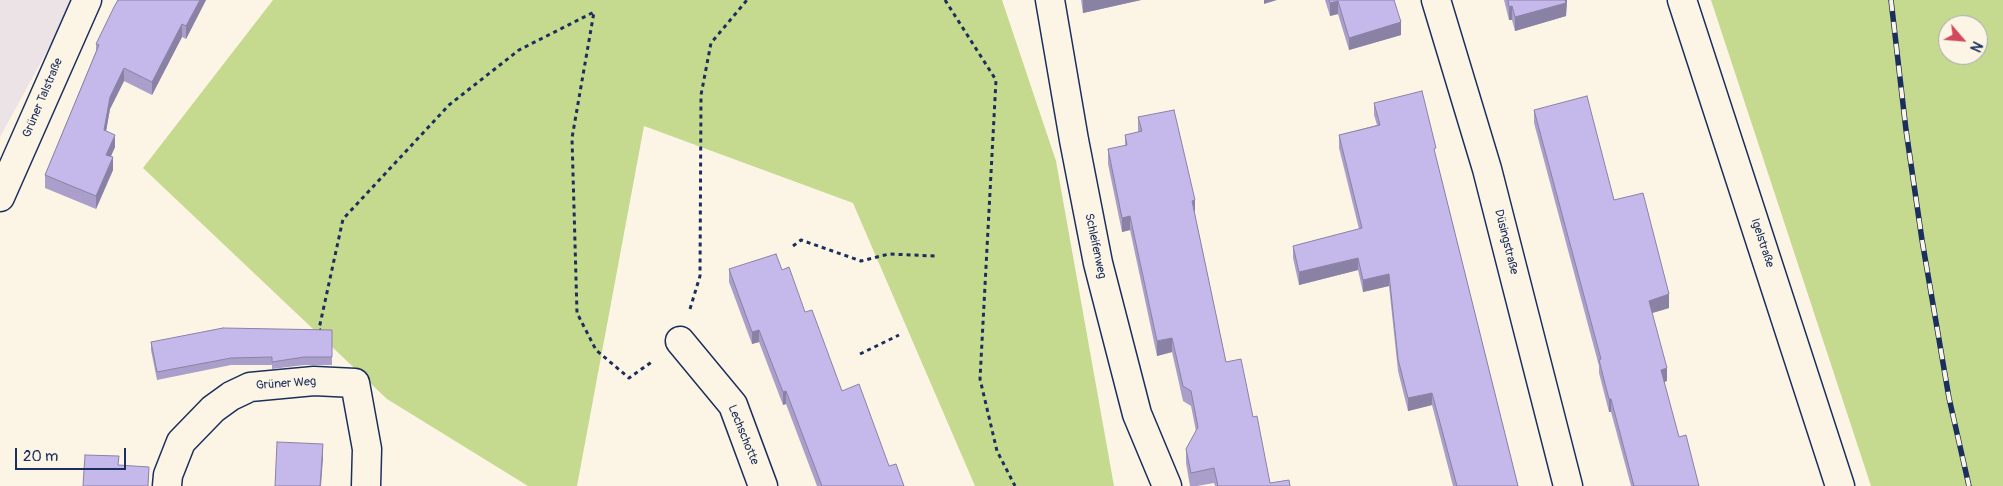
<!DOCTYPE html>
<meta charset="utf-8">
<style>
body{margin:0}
#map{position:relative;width:2003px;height:486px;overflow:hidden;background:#fcf5e5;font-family:Pangolin,sans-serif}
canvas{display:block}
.north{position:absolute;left:1938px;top:15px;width:50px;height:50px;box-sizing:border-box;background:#fcf5e5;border:1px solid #a2a6af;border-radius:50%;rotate:117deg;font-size:14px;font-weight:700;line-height:20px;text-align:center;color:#1b2f5e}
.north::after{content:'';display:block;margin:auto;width:18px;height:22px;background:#d1495b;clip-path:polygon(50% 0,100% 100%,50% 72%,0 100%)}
.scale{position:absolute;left:15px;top:448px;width:111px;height:22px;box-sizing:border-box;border:2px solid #1b2f5e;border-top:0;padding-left:6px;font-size:15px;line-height:18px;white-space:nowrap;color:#1b2f5e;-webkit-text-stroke:4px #fcf5e5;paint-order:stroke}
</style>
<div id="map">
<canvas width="2003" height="486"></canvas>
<div class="north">N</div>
<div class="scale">20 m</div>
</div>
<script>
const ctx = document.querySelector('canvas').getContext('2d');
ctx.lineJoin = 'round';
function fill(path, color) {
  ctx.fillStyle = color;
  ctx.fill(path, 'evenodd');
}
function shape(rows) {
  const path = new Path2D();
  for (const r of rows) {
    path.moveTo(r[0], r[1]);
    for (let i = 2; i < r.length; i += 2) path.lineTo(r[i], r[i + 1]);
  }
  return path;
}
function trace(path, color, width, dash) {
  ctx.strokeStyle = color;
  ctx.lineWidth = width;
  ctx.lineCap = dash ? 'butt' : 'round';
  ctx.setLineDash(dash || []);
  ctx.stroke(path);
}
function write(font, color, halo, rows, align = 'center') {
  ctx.font = font + ' Pangolin,sans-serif';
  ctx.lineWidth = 4;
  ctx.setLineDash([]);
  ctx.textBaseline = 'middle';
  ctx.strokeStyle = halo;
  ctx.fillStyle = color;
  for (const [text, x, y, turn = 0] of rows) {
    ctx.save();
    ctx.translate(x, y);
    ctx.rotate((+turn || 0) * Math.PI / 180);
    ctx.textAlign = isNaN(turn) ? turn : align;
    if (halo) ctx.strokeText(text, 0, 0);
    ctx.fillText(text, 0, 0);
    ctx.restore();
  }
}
const built = shape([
 [0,0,75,0,0,137]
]);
const green = shape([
 [273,0,1002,0,1056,161,1114,486,975,486,853,203,644,126,577,486,528,486,387,399,143,168],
 [1711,0,2003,0,2003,486,1871,486],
 [1948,25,1978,25,1978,55,1948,55]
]);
const path = shape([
 [945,0,996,80,980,379,997,451,1015,486],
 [793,246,801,240,861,261,889,254,935,256],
 [690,309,700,276,701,95,711,43,747,0],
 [322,332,319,329,343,219,449,105,519,50,594,12,572,138,577,313,596,350,629,378,653,361],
 [860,354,899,335]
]);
const street = shape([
 [1050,0,1074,140,1098,263,1137,414,1167,486],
 [680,341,733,405,763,486],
 [167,486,168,475,181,442,213,409,231,396,250,387,314,381,355,383,367,449,366,486]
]);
const secondary = shape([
 [1436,0,1487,169,1568,486],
 [1682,0,1840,486],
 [0,197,87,0]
]);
const rail = shape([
 [1891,0,1906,130,1922,240,1949,398,1969,486]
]);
const wall = shape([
 [118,0,206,0,186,39,182,37,152,95,124,81,110,109,106,131,115,147,111,156,113,170,96,209,45,188,45,175,96,51,96,44],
 [1081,0,1141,0,1083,13],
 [1325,0,1394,0,1401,35,1349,50,1338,14,1330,16],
 [1504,0,1567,0,1566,16,1515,31,1512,20,1509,20],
 [1374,103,1436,157,1518,486,1453,486,1432,405,1408,411,1398,371,1389,286,1363,292,1358,270,1299,285,1293,258,1293,246,1359,229,1339,148,1339,135,1377,125,1374,115],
 [1534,110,1614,200,1669,308,1652,313,1667,381,1664,382,1679,437,1699,486,1631,486,1611,412,1609,412,1599,373,1599,366,1534,123],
 [1138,117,1195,215,1226,362,1253,417,1270,483,1290,486,1215,486,1214,483,1197,486,1190,486,1186,463,1186,449,1196,431,1191,406,1183,401,1172,352,1157,356,1130,230,1122,232,1108,164,1108,149,1125,146,1125,135,1138,132],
 [729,269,782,270,805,312,842,391,889,466,904,486,817,486,786,404,783,405,759,342,752,344,729,282],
 [332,330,332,365,304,365,272,369,272,365,231,365,157,380,151,350,151,342]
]);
const shadedWall = shape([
 [200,0,206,0,186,39,186,26],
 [1083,0,1141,0,1083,13],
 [1264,0,1277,0,1264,4],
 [1563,0,1567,0,1566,16,1515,31,1515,17],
 [1338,1,1338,14,1330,16,1330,3],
 [1512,6,1512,20,1509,20,1509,7],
 [1401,22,1401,35,1349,50,1349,38],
 [182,24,182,37,152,95,152,82],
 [124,68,124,81,110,109,104,143,104,130,110,97],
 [115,135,115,147,106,167,106,155],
 [113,157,113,170,96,209,96,196],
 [1195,200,1195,215,1192,201],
 [1130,216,1130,230,1122,232,1122,218],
 [1358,258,1358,270,1299,285,1299,272],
 [1389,274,1389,286,1363,292,1363,280],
 [1669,294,1669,308,1649,314,1649,301],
 [759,330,759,342,752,344,752,332],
 [1172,338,1172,352,1157,356,1157,341],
 [1667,368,1667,381,1661,383,1661,370],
 [786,391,786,404,783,405,783,392],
 [1432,393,1432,405,1408,411,1408,398],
 [1609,399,1611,399,1611,412,1609,412],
 [323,444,323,458,321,486,320,486]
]);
const building = shape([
 [118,0,200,0,186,26,182,24,152,82,124,68,110,97,104,130,115,135,106,155,113,157,96,196,45,175,99,45,96,44,114,7,118,0],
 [1329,0,1394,0,1401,22,1349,38,1338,1,1330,3,1329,0],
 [1508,0,1565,0,1566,3,1515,17,1512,6,1509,7,1508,0],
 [1422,91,1436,148,1434,149,1518,486,1457,486,1432,393,1408,398,1398,359,1389,274,1363,280,1358,258,1299,272,1293,246,1362,228,1339,135,1380,125,1374,103,1422,91],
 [1587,96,1614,200,1643,193,1669,294,1649,301,1667,368,1661,370,1679,437,1686,435,1699,486,1634,486,1611,399,1609,399,1599,360,1601,359,1534,110,1587,96],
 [1174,110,1195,200,1192,201,1226,362,1241,359,1253,417,1257,416,1270,483,1289,480,1290,486,1218,486,1214,468,1191,473,1186,449,1198,427,1191,391,1183,386,1172,338,1157,341,1130,216,1122,218,1108,149,1127,145,1125,135,1142,131,1138,117,1174,110],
 [776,254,782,270,789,267,805,312,812,310,842,391,859,384,889,466,896,464,904,486,822,486,786,391,783,392,759,330,752,332,729,269,776,254],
 [223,328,332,330,332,357,304,357,272,362,272,357,231,358,157,372,151,342,223,328],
 [277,442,323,444,320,486,275,486,277,442],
 [85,455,119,456,118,465,149,467,148,486,83,486,85,455]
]);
const streetNames = [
 ["Grüner Talstraße",43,98,-67],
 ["Düsingstraße",1506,242,76],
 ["Igelstraße",1762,243,72],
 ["Schleifenweg",1095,246,78],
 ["Grüner Weg",286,384,-4],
 ["Lechschotte",743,435,68]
];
fill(built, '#ece3e7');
fill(green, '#c5da8f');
trace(street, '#1b2f5e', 31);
trace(secondary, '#1b2f5e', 31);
trace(path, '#1b2f5e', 3, [4, 4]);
trace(street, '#fcf5e5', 28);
trace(secondary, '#fcf5e5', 28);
trace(rail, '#1b2f5e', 5.5);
trace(rail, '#fcf5e5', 4, [11]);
fill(wall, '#a99fca');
fill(shadedWall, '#8a82a4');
fill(building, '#c5b9eb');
trace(building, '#8a82a4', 1);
write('12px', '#1b2f5e', '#fcf5e5', streetNames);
</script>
